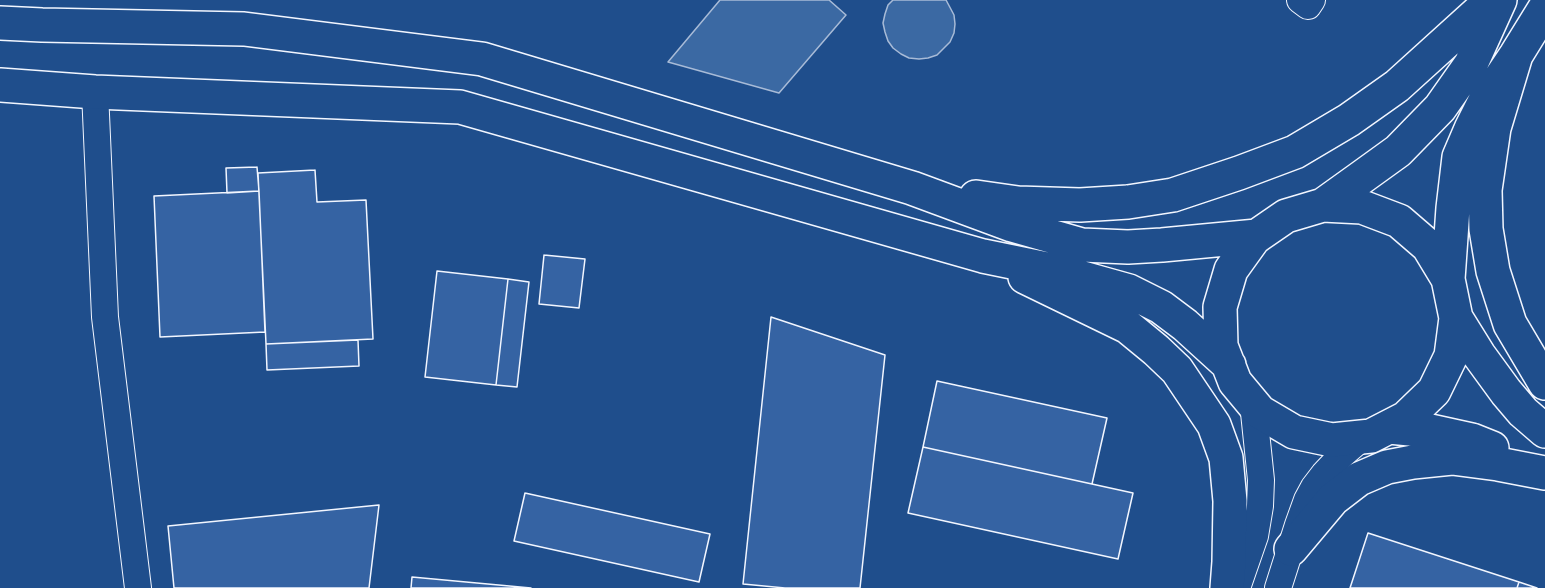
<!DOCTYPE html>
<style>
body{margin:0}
canvas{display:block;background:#1f4e8c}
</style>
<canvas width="1545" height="588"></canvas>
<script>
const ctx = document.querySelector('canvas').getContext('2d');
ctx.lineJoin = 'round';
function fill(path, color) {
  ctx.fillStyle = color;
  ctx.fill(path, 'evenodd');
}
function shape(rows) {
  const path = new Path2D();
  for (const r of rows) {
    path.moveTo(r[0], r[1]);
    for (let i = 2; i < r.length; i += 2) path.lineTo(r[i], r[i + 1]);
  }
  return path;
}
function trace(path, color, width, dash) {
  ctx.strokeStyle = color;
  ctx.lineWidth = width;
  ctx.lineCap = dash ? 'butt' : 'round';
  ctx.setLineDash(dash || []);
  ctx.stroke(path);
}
const water = shape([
 [720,0,829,0,846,15,779,93,668,62,720,0],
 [893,0,946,0,954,15,955,24,954,33,950,42,937,55,928,58,919,59,909,58,901,54,893,48,888,41,885,32,883,23,885,14,888,5,893,0]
]);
const building = shape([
 [257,167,259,191,227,193,226,168,257,167],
 [315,170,317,202,366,200,373,339,266,344,258,173,315,170],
 [259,191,265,332,160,337,154,196,259,191],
 [544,255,585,259,579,308,539,304,544,255],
 [437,271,508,279,496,385,425,377,437,271],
 [508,279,529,282,517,387,496,385,508,279],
 [771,317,885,355,860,588,785,588,743,584,771,317],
 [358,340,359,366,267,370,266,344,358,340],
 [937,381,1107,418,1092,484,923,447,937,381],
 [923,447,1133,493,1118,559,908,513,923,447],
 [525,493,710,534,699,582,514,541,525,493],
 [379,505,369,588,174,588,168,526,379,505],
 [1368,533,1519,582,1517,588,1350,588,1368,533],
 [412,577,531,588,411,588,412,577],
 [1519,582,1537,588,1517,588,1519,582]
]);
const minor = shape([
 [1300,0,1308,6,1312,0],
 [95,92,105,317,138,588],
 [1237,588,1255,536,1260,506,1261,480,1253,403],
 [1278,588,1298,525,1307,500,1314,487,1324,474,1342,455,1364,436]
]);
const major = shape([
 [0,23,42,25,244,29,482,59,912,188,1012,225,1082,245,1128,247,1162,245,1257,236],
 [1516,55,1494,128,1485,190,1486,229,1493,271,1510,324,1545,383],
 [0,85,95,92,460,107,983,256,1061,272,1129,291,1161,307,1185,325,1229,365],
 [976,197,1018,203,1080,205,1128,202,1173,195,1239,173,1295,152,1349,120,1397,86,1492,0],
 [1323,205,1362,207,1399,221,1428,246,1448,279,1456,318,1451,356,1434,391,1406,418,1371,436,1332,440,1294,432,1260,412,1235,382,1221,346,1220,307,1231,270,1254,238,1286,216,1323,205,1362,177,1398,151,1440,108,1471,64,1500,0],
 [1025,277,1128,327,1156,350,1177,370,1214,425,1226,458,1230,501,1229,562,1227,588],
 [1448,279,1453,208,1459,157,1471,129,1485,101,1516,55,1545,8],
 [1456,318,1479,355,1506,392,1523,412,1545,431],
 [1389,427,1431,431,1472,440,1492,448],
 [1291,549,1333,499,1359,479,1387,467,1413,462,1452,458,1498,464,1545,473]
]);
fill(water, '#3b69a3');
trace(water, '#a8bbd7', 1.5);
fill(building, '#3563a3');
trace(building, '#f2f6ff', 1.5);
trace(minor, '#f2f6ff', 28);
trace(major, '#f2f6ff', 36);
trace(minor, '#1f4e8c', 26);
trace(major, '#1f4e8c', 33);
</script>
